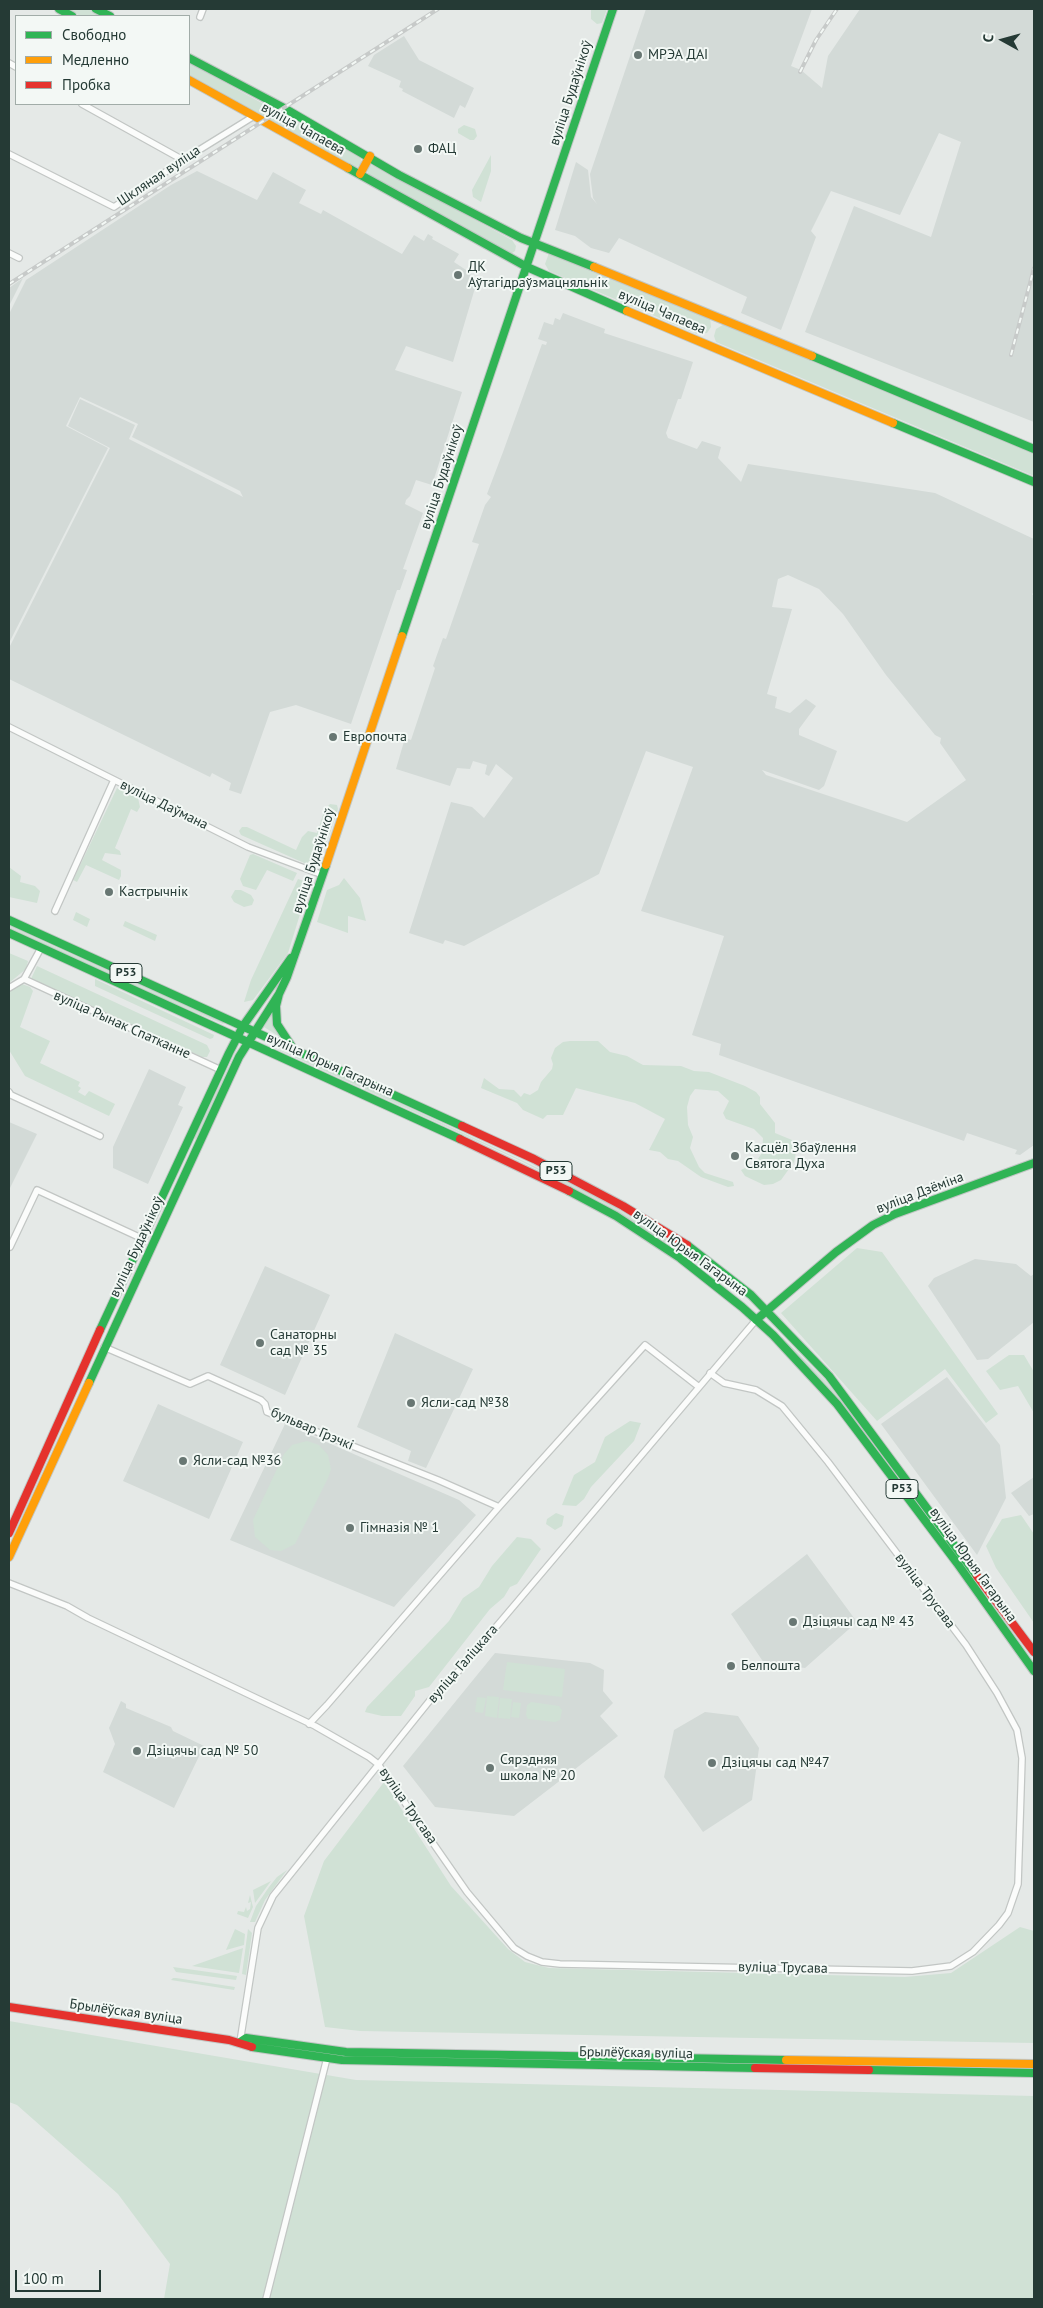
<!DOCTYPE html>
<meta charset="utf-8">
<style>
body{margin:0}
#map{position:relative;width:1043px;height:2308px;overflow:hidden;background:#e5e9e7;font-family:"PT Sans",sans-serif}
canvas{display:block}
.frame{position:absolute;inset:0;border:10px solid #253a35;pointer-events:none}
.legend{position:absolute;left:15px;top:15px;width:175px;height:90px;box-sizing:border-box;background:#f3f8f5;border:1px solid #a1aca8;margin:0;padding:6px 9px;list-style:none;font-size:15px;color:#253a35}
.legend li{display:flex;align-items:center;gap:10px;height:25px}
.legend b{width:25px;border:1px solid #a1aca8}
.north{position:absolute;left:978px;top:15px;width:50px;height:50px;-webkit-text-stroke:4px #f3f8f5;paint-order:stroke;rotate:277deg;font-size:14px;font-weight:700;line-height:20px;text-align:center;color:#253a35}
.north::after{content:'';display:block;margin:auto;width:18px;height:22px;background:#253a35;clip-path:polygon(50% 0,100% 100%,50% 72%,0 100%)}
.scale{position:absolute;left:15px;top:2270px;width:86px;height:22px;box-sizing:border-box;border:2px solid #253a35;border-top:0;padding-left:6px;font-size:15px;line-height:18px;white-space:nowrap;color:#253a35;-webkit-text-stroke:4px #f3f8f5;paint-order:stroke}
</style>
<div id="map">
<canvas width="1043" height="2308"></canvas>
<div class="frame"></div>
<ul class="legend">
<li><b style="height:6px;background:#30b455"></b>Свободно</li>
<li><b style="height:6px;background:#ff9f0a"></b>Медленно</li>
<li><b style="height:6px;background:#e5322d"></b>Пробка</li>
</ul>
<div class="north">С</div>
<div class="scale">100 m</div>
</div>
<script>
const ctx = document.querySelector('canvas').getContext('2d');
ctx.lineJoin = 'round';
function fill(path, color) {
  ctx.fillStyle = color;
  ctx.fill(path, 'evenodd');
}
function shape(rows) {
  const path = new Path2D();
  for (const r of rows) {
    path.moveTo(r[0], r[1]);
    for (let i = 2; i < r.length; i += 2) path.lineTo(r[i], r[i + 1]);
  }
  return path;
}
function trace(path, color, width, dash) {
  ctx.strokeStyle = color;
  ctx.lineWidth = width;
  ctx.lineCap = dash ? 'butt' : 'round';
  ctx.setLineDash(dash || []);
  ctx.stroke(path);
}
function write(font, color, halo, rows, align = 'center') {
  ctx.font = font + ' "PT Sans",sans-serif';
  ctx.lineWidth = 4;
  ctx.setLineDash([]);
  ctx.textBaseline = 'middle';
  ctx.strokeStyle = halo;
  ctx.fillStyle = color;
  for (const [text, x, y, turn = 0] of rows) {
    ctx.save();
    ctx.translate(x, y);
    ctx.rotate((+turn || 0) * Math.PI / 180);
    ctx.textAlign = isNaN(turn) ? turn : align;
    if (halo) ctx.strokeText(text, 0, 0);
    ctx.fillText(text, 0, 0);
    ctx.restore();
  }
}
const built = shape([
 [646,9,812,9,791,66,801,70,822,88,828,56,860,9,1034,9,1034,422,805,332,854,206,931,237,961,142,939,133,900,215,831,191,811,231,816,237,781,330,741,313,747,297,619,238,609,253,591,248,575,236,555,230,576,162,588,170,591,197,597,204,593,198,590,174],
 [404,36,419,60,474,88,465,108,460,105,454,118,402,91,403,89,399,87,401,81,368,66,374,55],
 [197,171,257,200,273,172,306,190,299,203,321,214,323,210,402,254,414,235,424,241,428,234,433,237,432,239,459,254,454,262,469,272,474,281,475,288,453,362,406,346,395,370,462,392,432,485,416,480,410,496,406,500,405,504,423,513,403,569,407,570,400,590,397,590,352,721,351,724,296,705,270,712,241,794,229,790,231,783,212,773,210,777,9,679,9,648,110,448,68,426,80,399,135,425,129,439,243,497,240,491,132,437,138,424,80,397,66,426,108,448,9,643,9,314,26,280,171,185],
 [23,278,9,306,9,288],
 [563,313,605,329,604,333,693,362,681,399,678,399,666,433,668,438,697,449,702,441,721,447,718,458,741,482,748,464,935,493,1034,539,1034,590,1032,595,1034,594,1034,1145,1020,1155,1015,1154,1017,1150,967,1133,964,1141,719,1055,721,1044,692,1035,724,936,641,911,693,767,646,751,599,874,464,946,445,940,443,944,409,933,451,802,472,807,484,818,513,778,496,764,489,776,485,774,487,765,473,761,470,769,457,768,450,786,396,769,405,738,411,740,435,668,433,666,443,638,446,639,479,544,472,542,485,505,491,497,487,494,503,452,542,344,546,345,547,342,538,339,544,322,553,325,555,318,560,320],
 [788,575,819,589,843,614,886,675,935,735,941,738,940,743,966,780,907,822,766,775,762,770,819,790,824,786,837,751,799,735,799,729,816,706,806,699,790,713,775,708,777,697,767,694,792,609,772,607,778,579],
 [149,1069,186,1087,178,1105,183,1107,148,1184,113,1168,113,1147],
 [9,1122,37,1134,9,1190],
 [975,1259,1016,1264,1031,1276,1034,1274,1034,1322,988,1359,977,1360,928,1286,934,1278],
 [265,1266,330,1295,285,1395,220,1365],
 [395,1333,473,1369,426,1468,408,1461,411,1451,357,1427],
 [947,1377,1000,1445,1006,1498,977,1555,881,1424],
 [158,1404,243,1442,209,1519,123,1481],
 [285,1424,459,1500,476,1515,394,1607,230,1540],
 [1034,1477,1034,1514,1029,1516,1011,1493],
 [807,1554,857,1622,805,1668,764,1663,731,1614],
 [495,1653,590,1663,604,1670,603,1691,613,1703,600,1716,618,1736,514,1816,435,1807,403,1766],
 [121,1701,126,1704,126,1708,171,1727,173,1731,204,1746,174,1808,103,1772,115,1744,109,1728],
 [705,1712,738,1716,759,1748,752,1800,703,1832,664,1777,674,1730]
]);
const green = shape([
 [67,9,93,9,106,16,80,16],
 [591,9,607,9,602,23,597,24,591,19],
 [189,63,360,157,362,163,357,167,353,167,189,77],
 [464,125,475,129,477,136,474,140,470,140,458,133,458,129],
 [491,155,491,171,481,202,473,197,472,190],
 [370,165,376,166,512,240,516,246,515,251,511,254,501,251,369,175,367,171],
 [551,252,710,317,711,327,707,333,697,334,549,271,545,264,549,253],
 [726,323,1034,453,1034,476,716,342,714,336,716,329],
 [117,788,138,798,140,807,137,812,131,809,115,848,120,851,121,855,105,853,102,860,121,870,121,876,119,880,86,865,77,882,73,880],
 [330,804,337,805,338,809,321,859,315,865,311,866,241,835,239,831,242,827,247,827,296,850,302,837,308,831,317,833,325,809],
 [253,854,297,873,293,881,267,870,256,890,243,886,240,879,250,855],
 [9,867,21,876,20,882,35,886,40,891,37,903,9,897],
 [344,878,360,898,366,921,348,916,348,933,317,922,327,890,339,885],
 [298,879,313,884,301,911,288,953,253,1000,244,1002,251,980],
 [235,890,241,890,251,895,254,900,252,905,244,907,234,902,231,897],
 [76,912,90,919,87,927,73,920],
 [125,921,157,935,155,941,123,926],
 [9,925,51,945,225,1022,223,1024,130,985,9,928],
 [9,953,28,961,26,969,9,983],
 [37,966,207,1045,210,1051,207,1057,202,1057,31,979],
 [95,979,214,1035,213,1038,210,1039,95,986],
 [22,984,30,987,33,991,20,1027,50,1041,40,1063,80,1082,78,1086,81,1088,78,1092,85,1096,89,1091,115,1104,109,1116,25,1076,9,1050,9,991],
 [273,1011,280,1037,264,1027],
 [570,1041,598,1041,610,1052,627,1056,643,1065,681,1066,694,1071,709,1072,745,1086,756,1092,760,1097,760,1104,775,1123,775,1133,792,1140,797,1147,794,1162,781,1180,773,1184,764,1185,745,1176,741,1170,755,1163,762,1153,763,1138,754,1129,726,1119,723,1113,729,1101,718,1091,695,1089,690,1096,687,1107,688,1125,693,1137,690,1148,699,1167,705,1173,733,1182,734,1186,728,1187,701,1177,678,1161,668,1159,660,1152,649,1150,665,1119,635,1103,576,1088,563,1115,547,1115,543,1119,523,1110,517,1103,481,1088,484,1078,499,1089,514,1090,521,1097,524,1093,530,1095,538,1090,541,1082,552,1069,553,1064,551,1058,555,1048,563,1042],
 [270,1046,327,1069,521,1160,605,1201,686,1251,739,1292,738,1295,701,1265,603,1203,521,1161],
 [236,1052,209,1114,196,1140,194,1137],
 [857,1248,882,1252,998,1414,986,1423,945,1369,877,1421,781,1313],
 [782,1337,827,1382,848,1408,1034,1664,859,1424,825,1384,780,1338],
 [1009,1355,1024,1355,1034,1372,1034,1413,1018,1386,1000,1390,986,1371],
 [630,1421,641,1423,634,1441,591,1487,584,1499,576,1506,562,1505,574,1475,595,1462,605,1437],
 [307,1441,319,1445,328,1455,331,1469,328,1478,295,1544,281,1551,270,1550,255,1537,253,1520,284,1454,292,1445],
 [556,1513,564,1516,562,1526,555,1530,546,1524,547,1519],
 [1021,1515,1034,1534,1034,1623,996,1568,986,1546,1002,1519],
 [517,1537,531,1539,541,1549,517,1584,510,1587,504,1597,490,1609,429,1687,415,1691,415,1696,401,1716,382,1716,365,1712,367,1707,449,1621,463,1598,479,1587,492,1566],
 [507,1662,565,1669,562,1697,503,1690],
 [487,1696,499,1697,497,1718,485,1716],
 [477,1697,486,1698,483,1713,475,1712],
 [500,1698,512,1699,510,1719,498,1718],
 [513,1702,521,1703,519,1718,511,1717],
 [531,1702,559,1706,562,1710,560,1720,555,1722,528,1719,526,1715,527,1705],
 [384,1782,451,1886,508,1949,525,1962,549,1968,905,1977,951,1973,1020,1927,1034,1931,1034,2043,360,2031,325,2027,304,1916,324,1861],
 [287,1870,265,1900,255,1922,250,1922,256,1906,269,1887,277,1877],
 [271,1881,255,1903,253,1890],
 [250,1895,253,1907,248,1918,237,1914,238,1911,244,1912,246,1907,247,1911,250,1909,251,1902,248,1903],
 [235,1929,245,1934,244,1945,226,1950],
 [248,1929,252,1933,246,1975,242,1974],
 [243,1948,239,1973,192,1966],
 [173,1967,237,1976,236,1980,176,1972],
 [173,1978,176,1978,235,1987,234,1990,171,1980],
 [9,2021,356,2080,1034,2096,1034,2299,164,2299,170,2264,118,2194,17,2105,9,2102],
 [333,2055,592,2060,593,2061,352,2057],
 [603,2060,770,2063,770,2065,603,2062],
 [777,2063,946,2067,947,2067,777,2065],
 [957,2067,1034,2068,1034,2070,957,2069]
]);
const street = shape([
 [200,17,203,9],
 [9,63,16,67],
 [82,104,183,160],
 [9,154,114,207,183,160,254,116],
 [9,253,19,258],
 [9,727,248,847,323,875],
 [55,911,114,780],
 [24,979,221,1070],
 [9,988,24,979,41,948],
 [9,1092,11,1095,100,1136],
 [10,1247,37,1190,141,1238],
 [104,1347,190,1384,208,1376,261,1400,265,1404,267,1412,438,1480,499,1507],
 [9,1583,67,1606,88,1618,315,1726,369,1757,378,1764,467,1892,514,1948,527,1956,542,1962,560,1964,912,1971,951,1966,973,1952,999,1925,1008,1913,1018,1884,1022,1758,1017,1730,997,1693,966,1645,828,1462,782,1406,756,1390,724,1383,710,1373],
 [309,1724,327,1705,499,1507,645,1345,699,1387],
 [240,2042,258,1928,273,1896,431,1699,451,1680,756,1320],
 [266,2299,327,2058]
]);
const fast = shape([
 [59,9,72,16],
 [96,9,110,16],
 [189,58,284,108,399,175,521,238,594,267],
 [348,168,527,267,627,311],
 [812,356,1034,449],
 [893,423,1034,482],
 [402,636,613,9],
 [9,920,462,1126],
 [9,933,460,1139],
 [279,994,276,1006,277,1024,294,1050],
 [569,1191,616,1216,680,1258,742,1307,773,1335,837,1404,957,1563,1034,1671],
 [687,1245,751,1295,829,1376,977,1576],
 [756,1320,836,1252,873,1225,895,1214,1034,1163],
 [100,1330,229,1053,243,1026,291,958],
 [89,1383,239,1057,279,994,287,977,326,865],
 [240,2042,246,2038,346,2052,786,2060],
 [252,2047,342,2060,755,2068],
 [869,2070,1034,2073]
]);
const slow = shape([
 [189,80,348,168],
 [360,174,370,156],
 [594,267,812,356],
 [627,311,893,423],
 [326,865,402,636],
 [9,1557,89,1383],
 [786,2060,1034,2064]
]);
const jam = shape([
 [462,1126,534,1159,623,1206,687,1245],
 [460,1139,569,1191],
 [9,1533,100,1330],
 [977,1576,1034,1652],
 [9,2007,229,2040,252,2047],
 [755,2068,869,2070]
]);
const rail = shape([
 [800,72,816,40,837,9],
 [9,284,438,9],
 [1011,355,1034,268]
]);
const markers = [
 [638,55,5,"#687773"],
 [418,149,5,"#687773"],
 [458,275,5,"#687773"],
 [333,737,5,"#687773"],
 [109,892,5,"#687773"],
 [735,1156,5,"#687773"],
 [260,1343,5,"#687773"],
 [411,1403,5,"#687773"],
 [183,1461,5,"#687773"],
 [350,1528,5,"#687773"],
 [793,1622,5,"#687773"],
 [731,1666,5,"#687773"],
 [137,1751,5,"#687773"],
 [712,1763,5,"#687773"],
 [490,1768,5,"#687773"]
];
const shields = [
 [126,973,32],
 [556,1171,32],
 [902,1489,32]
];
const shieldNames = [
 ["Р53",126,973],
 ["Р53",556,1171],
 ["Р53",902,1489]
];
const poiNames = [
 ["МРЭА ДАІ",648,55],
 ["ФАЦ",428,149],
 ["ДК",468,267],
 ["Аўтагідраўзмацняльнік",468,283],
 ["Европочта",343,737],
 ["Кастрычнік",119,892],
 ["Касцёл Збаўлення",745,1148],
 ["Святога Духа",745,1164],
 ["Санаторны",270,1335],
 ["сад № 35",270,1351],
 ["Ясли-сад №38",421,1403],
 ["Ясли-сад №36",193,1461],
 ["Гімназія № 1",360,1528],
 ["Дзіцячы сад № 43",803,1622],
 ["Белпошта",741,1666],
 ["Дзіцячы сад № 50",147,1751],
 ["Сярэдняя",500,1760],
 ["школа № 20",500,1776],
 ["Дзіцячы сад №47",722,1763]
];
const streetNames = [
 ["вуліца Будаўнікоў",571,93,-72],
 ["вуліца Чапаева",303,129,29],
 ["Шкляная вуліца",159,176,-34],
 ["вуліца Чапаева",662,312,23],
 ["вуліца Будаўнікоў",442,477,-72],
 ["вуліца Даўмана",164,805,26],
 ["вуліца Будаўнікоў",314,861,-72],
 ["вуліца Рынак Спатканне",122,1025,24],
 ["вуліца Юрыя Гагарына",330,1065,24],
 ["вуліца Дзёміна",920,1193,-21],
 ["вуліца Будаўнікоў",137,1247,-65],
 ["вуліца Юрыя Гагарына",690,1253,36],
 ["бульвар Грэчкі",312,1429,23],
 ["вуліца Юрыя Гагарына",973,1565,54],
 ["вуліца Трусава",925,1591,53],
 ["вуліца Галіцкага",463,1664,-49],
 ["вуліца Трусава",408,1806,55],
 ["вуліца Трусава",783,1968,1],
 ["Брылёўская вуліца",126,2012,8],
 ["Брылёўская вуліца",636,2053,1]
];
fill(built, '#d3dad7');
fill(green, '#d0e1d5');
trace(street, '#c2c6c4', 8);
trace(fast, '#c1c6c4', 10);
trace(slow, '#c1c6c4', 10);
trace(jam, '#c1c6c4', 10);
trace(street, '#fbfcfb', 5.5);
trace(fast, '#30b455', 8);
trace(slow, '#ff9f0a', 8);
trace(jam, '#e5322d', 8);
trace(rail, '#c7cac9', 4);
trace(rail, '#f3f8f5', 2, [5.5]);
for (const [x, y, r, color] of markers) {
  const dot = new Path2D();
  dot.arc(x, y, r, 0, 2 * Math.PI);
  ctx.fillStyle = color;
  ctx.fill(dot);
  trace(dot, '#f3f8f5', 2);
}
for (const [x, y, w] of shields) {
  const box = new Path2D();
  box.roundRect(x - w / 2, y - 9.5, w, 19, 4);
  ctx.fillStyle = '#f3f8f5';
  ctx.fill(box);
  trace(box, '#253a35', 1);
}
write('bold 12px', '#253a35', null, shieldNames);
write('14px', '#253a35', '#f3f8f5', poiNames, 'left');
write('14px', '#253a35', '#f3f8f5', streetNames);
</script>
